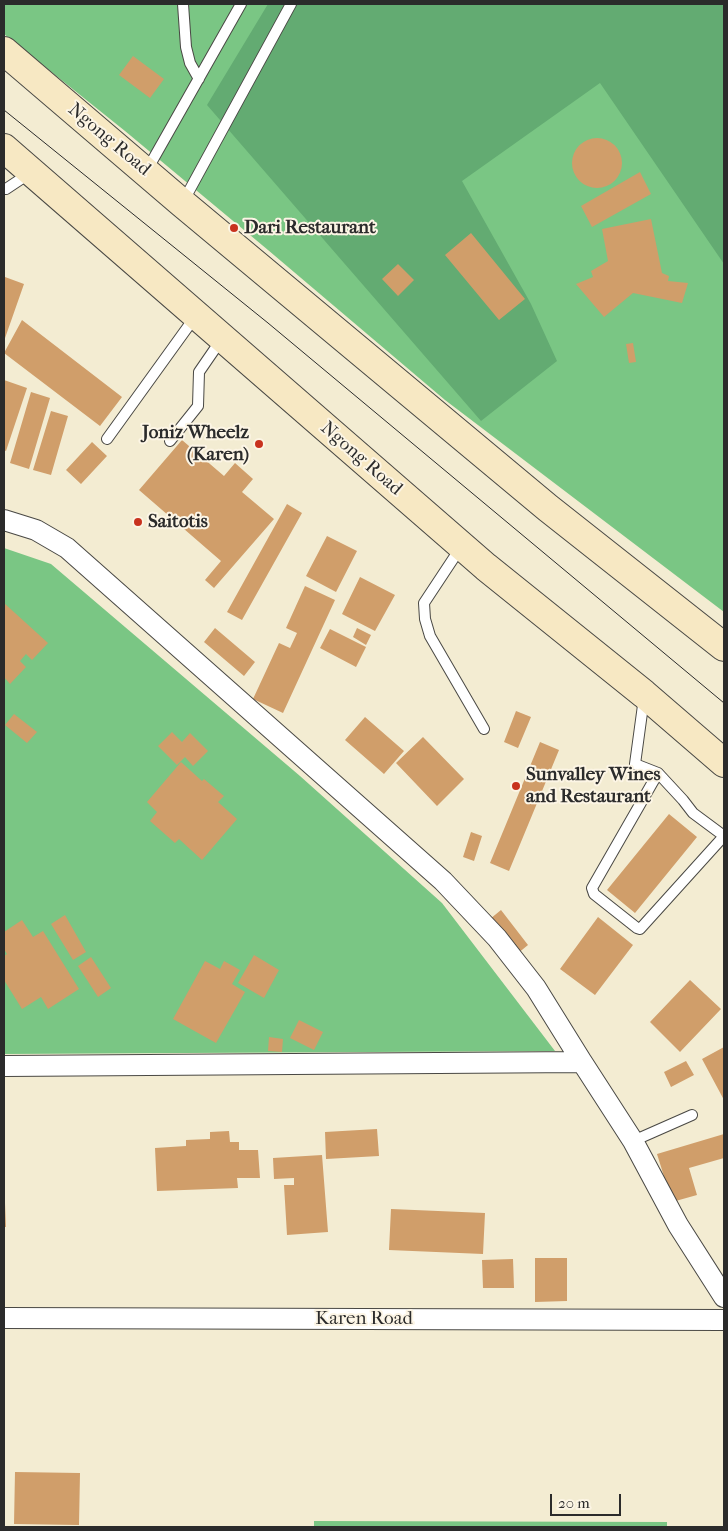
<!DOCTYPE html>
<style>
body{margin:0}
#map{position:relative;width:728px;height:1531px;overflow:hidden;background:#f3ecd2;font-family:"IM FELL French Canon",serif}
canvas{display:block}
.frame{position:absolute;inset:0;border:5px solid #2b2b2b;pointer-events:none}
.scale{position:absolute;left:550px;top:1494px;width:71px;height:22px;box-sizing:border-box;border:2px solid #2b2b2b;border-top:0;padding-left:6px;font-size:15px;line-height:18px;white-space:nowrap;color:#2b2b2b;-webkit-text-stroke:4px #fcf5e5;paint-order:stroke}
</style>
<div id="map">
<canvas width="728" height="1531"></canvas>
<div class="frame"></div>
<div class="scale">20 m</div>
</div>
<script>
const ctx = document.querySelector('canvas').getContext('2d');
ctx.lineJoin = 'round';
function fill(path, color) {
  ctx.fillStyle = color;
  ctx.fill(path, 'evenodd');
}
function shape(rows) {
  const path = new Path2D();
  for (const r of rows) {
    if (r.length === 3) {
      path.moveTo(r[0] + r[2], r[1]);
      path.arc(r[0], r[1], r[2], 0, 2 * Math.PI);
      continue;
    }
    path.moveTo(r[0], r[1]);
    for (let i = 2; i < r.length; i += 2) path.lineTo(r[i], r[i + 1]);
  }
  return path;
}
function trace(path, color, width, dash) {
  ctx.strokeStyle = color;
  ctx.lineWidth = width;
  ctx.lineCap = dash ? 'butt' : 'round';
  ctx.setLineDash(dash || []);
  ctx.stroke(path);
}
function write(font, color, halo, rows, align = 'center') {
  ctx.font = font + ' "IM FELL French Canon",serif';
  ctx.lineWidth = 4;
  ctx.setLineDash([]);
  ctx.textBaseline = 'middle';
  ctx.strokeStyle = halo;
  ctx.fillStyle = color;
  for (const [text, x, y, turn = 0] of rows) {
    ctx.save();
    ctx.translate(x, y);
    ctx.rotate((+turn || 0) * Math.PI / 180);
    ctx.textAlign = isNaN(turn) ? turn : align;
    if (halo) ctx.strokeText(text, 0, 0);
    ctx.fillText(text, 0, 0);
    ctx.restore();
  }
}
const green = shape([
 [4,4,724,4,724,612,445,400,268,250,125,131,4,34],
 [4,548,51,564,300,776,442,903,555,1051,4,1054],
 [314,1521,667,1522,667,1527,314,1527]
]);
const forest = shape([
 [268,4,724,4,724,264,600,83,462,181,531,304,557,361,481,421,207,105]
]);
const building = shape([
 [133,56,164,79,150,98,119,75],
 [597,163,25],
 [640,172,651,194,592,227,581,206],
 [651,219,662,273,669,276,668,281,688,283,682,303,633,293,604,317,576,284,593,277,591,271,608,261,602,229],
 [471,233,525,299,499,320,445,255],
 [398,264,414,280,398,296,382,279],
 [5,277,24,284,4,341,4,281],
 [22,320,122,397,100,426,4,353],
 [633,343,636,362,629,363,626,344],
 [4,380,27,388,6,451,4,450],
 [31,392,50,398,29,469,10,463],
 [51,411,68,416,51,475,33,470],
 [182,440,224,476,235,463,253,479,242,492,274,519,214,588,205,580,221,561,139,490],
 [92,442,107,456,81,484,66,470],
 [287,504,302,513,242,620,227,612],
 [327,536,357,551,336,592,306,576],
 [360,577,395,595,375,631,342,614],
 [305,586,335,600,283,713,253,699,279,643,290,648,297,633,286,628],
 [4,603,48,643,32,660,26,654,20,661,26,667,10,684,4,677],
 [215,628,255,662,244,676,204,642],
 [357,628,371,635,366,645,353,637],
 [330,629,366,647,356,667,320,648],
 [516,711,531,717,518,748,504,742],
 [14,714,37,732,27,743,5,725],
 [365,717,404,751,384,774,345,740],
 [172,732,182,742,190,733,208,751,193,766,185,757,177,765,158,746],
 [423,737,464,779,437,806,396,763],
 [540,742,559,750,509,871,490,863],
 [181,762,202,781,204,779,224,796,218,802,237,819,202,860,179,839,175,843,150,821,157,812,147,802],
 [669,814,697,837,635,913,607,890],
 [471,832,482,836,474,861,463,857],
 [501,910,528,945,517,954,490,919],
 [65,915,86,952,73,960,51,924],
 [598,917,633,945,595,995,560,969],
 [22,920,33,937,43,931,79,989,48,1009,41,997,22,1009,4,980,4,956,7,954,4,949,4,932],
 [254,955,279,970,264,998,238,983],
 [91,957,111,988,98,997,78,966],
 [205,961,220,969,224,961,240,970,232,984,245,992,216,1043,173,1019],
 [690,980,721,1009,680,1052,650,1022],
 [299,1020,323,1032,314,1050,290,1038],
 [269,1037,283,1039,282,1052,268,1051],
 [724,1047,724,1100,702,1059],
 [686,1061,694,1075,671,1087,664,1072],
 [377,1129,379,1156,326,1159,325,1132],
 [229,1131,230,1142,239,1142,239,1150,258,1150,260,1178,237,1178,238,1188,157,1191,155,1148,186,1146,186,1140,210,1139,210,1132],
 [724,1134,724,1158,689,1168,697,1195,672,1202,657,1154],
 [322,1155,328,1232,287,1235,284,1185,294,1185,294,1178,274,1179,273,1158],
 [4,1203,5,1203,6,1227,4,1227],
 [391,1209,485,1213,483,1254,389,1250],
 [535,1258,567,1258,567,1301,535,1302],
 [513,1259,514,1288,483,1288,482,1260],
 [15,1472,80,1473,79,1525,14,1524]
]);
const lane = shape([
 [183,4,186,47,190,63,199,79],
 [147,170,241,4],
 [4,189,6,189,30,173],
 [183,202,291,4],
 [107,439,195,317],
 [170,441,198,406,199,372,221,340],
 [461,547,424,603,425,619,430,636,484,729],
 [644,698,635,764,658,773,683,800,693,813,724,836],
 [658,773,592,888,594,894,637,928,640,929,724,836],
 [633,1141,692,1115]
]);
const street = shape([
 [4,520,36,530,67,548,443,881,497,938,536,988,582,1062],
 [4,1066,582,1062,633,1141,678,1225,724,1297],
 [4,1318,724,1320]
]);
const secondary = shape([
 [4,51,182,203,548,508,724,647],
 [4,148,486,567,644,694,724,763]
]);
const tram = shape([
 [4,110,268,323,724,703]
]);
const markers = [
 [234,228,5,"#c8321e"],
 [259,444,5,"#c8321e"],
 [138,522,5,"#c8321e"],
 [516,786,5,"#c8321e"]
];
const streetNames = [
 ["Ngong Road",109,140,40],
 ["Ngong Road",361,459,41],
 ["Karen Road",364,1319]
];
const poiNames = [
 ["Dari Restaurant",244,228],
 ["Joniz Wheelz",249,433,"right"],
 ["(Karen)",249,455,"right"],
 ["Saitotis",148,522],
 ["Sunvalley Wines",526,775],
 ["and Restaurant",526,797]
];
fill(green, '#7ac684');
fill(forest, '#63ab72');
fill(building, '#d09e6a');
trace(lane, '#494844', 12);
trace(street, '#494844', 22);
trace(secondary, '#494844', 30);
trace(lane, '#fff', 10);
trace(street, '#fff', 20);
trace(secondary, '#f7e8c3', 28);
trace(tram, '#2b2b2b', 1);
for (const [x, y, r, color] of markers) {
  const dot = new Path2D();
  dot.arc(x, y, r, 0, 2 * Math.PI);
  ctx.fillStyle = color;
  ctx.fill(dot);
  trace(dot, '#fcf5e5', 2);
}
write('19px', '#2b2b2b', '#fcf5e5', streetNames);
write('bold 19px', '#2b2b2b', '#fcf5e5', poiNames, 'left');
</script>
